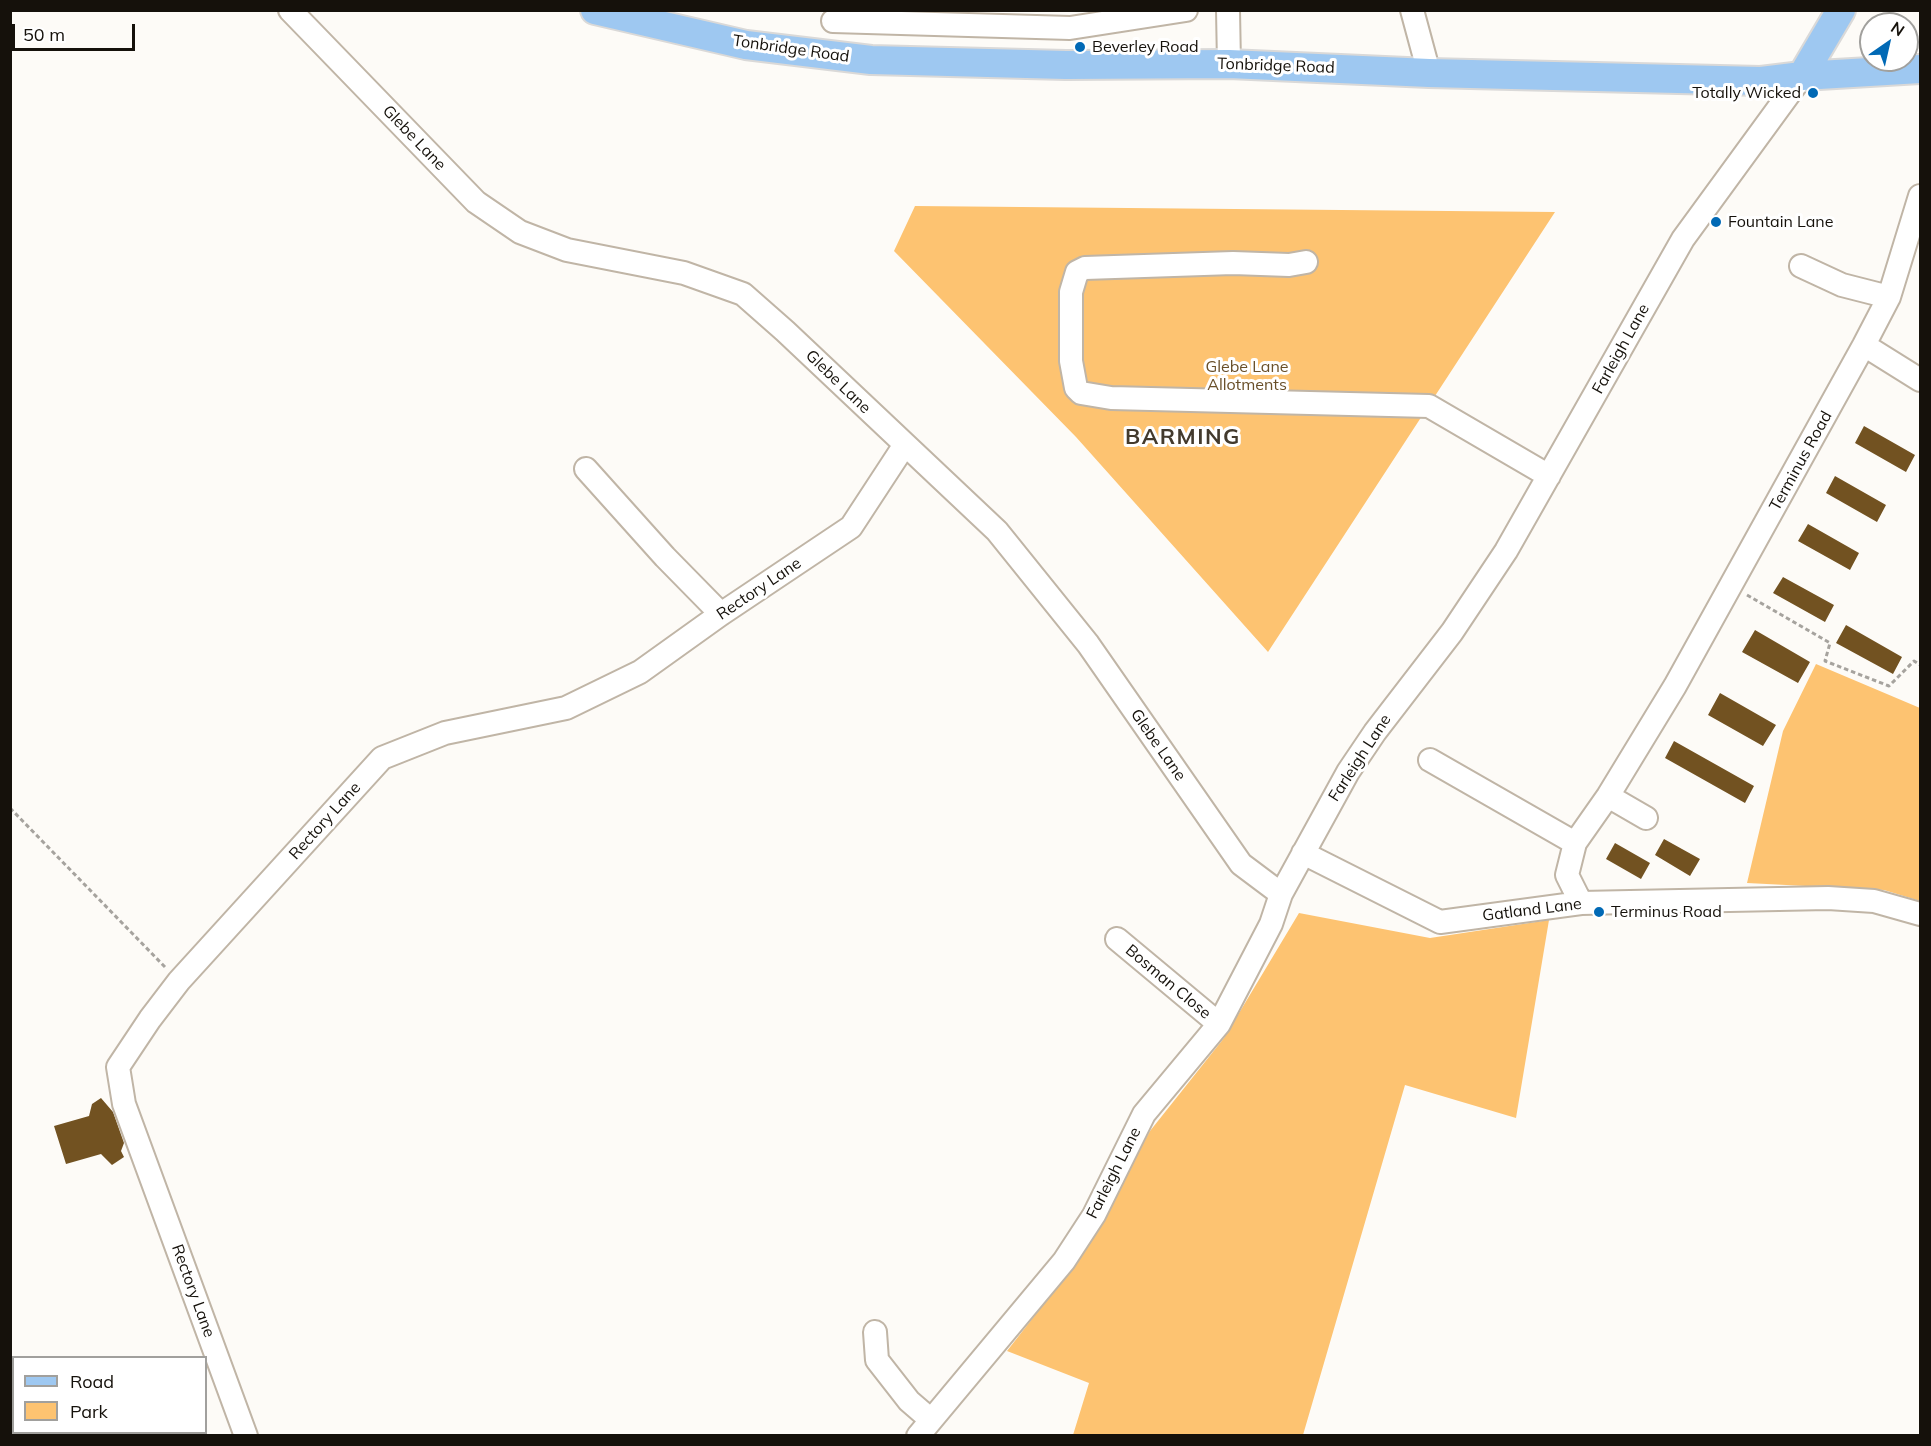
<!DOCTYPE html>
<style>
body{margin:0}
#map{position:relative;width:1931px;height:1446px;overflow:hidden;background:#fdfbf7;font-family:Mulish,sans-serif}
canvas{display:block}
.frame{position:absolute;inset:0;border:12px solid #15110b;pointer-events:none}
.legend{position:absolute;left:12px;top:1356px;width:195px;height:78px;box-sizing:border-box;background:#fff;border:2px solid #a1a09d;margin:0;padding:8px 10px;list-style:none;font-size:18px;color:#15110b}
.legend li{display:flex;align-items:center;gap:12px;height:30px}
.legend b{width:30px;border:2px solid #a1a09d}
.north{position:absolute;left:1859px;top:12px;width:60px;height:60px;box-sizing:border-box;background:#fff;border:2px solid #a1a09d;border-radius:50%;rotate:34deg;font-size:16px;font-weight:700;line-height:24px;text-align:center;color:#15110b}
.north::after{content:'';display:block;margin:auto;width:21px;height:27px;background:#0169b5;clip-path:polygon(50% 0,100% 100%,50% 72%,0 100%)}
.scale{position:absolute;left:12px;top:24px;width:123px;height:27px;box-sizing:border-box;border:3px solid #15110b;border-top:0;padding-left:8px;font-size:18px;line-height:21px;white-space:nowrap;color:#15110b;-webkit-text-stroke:4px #fff;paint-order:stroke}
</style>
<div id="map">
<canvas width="1931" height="1446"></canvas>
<div class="frame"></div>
<ul class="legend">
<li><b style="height:8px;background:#9ec8f1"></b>Road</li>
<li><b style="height:16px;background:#fdc371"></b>Park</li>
</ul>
<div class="north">N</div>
<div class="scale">50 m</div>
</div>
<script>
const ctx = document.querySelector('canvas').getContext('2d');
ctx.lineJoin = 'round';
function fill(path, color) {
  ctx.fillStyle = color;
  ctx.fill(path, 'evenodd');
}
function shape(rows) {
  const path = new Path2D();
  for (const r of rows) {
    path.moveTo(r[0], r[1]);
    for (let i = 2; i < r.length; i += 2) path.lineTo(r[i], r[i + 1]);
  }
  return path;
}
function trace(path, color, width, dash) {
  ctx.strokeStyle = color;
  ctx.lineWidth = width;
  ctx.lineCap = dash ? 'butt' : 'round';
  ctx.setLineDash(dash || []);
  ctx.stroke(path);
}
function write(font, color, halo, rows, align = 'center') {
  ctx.font = font + ' Mulish,sans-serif';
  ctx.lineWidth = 6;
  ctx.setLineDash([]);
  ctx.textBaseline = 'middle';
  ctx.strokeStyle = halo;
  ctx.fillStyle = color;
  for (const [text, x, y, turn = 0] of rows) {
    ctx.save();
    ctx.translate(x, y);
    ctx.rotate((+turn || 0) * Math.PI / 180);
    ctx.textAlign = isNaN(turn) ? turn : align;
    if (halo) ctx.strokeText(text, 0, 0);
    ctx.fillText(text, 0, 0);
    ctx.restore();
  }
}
const green = shape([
 [915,206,1555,212,1268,652,1076,437,894,251],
 [1816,664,1920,708,1920,901,1884,890,1747,883,1783,731],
 [1299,913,1430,938,1549,920,1516,1118,1405,1085,1303,1435,1073,1435,1089,1383,1007,1351,1082,1255,1150,1131,1224,1038]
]);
const building = shape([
 [1864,426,1915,455,1906,472,1855,443],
 [1835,476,1886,505,1877,522,1826,493],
 [1808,524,1859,553,1850,570,1798,541],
 [1783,577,1834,605,1825,622,1773,593],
 [1846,625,1902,657,1893,674,1836,643],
 [1755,630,1810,662,1798,683,1742,652],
 [1720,693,1776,725,1763,746,1708,715],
 [1674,741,1754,786,1745,803,1665,758],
 [1664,839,1700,859,1690,876,1655,855],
 [1615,843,1650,863,1641,879,1606,859],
 [101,1098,113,1112,124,1143,121,1151,124,1157,112,1165,101,1154,66,1164,54,1126,89,1116,92,1104]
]);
const path = shape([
 [1747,595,1830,643,1825,661,1889,686,1914,661,1920,665],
 [10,808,165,967]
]);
const minor = shape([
 [290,10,476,202,520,232,567,250,684,273,743,294,785,331,997,531,1088,644,1241,864,1281,894],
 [1228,10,1229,64],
 [1412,10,1429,73],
 [833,21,1070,28,1186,10],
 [1306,262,1289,265,1233,263,1085,268,1077,272,1071,292,1071,361,1076,388,1081,393,1111,398,1429,406,1549,476],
 [1801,266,1842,285,1889,297],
 [1864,345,1920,380],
 [586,469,665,557,721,614],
 [1430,760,1575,843],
 [1608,796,1646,818],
 [1303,853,1440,922,1581,903,1828,898,1874,901,1920,914],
 [1581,903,1567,875,1575,843,1608,796,1675,686,1864,345,1889,297,1920,196],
 [1117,939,1219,1024],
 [875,1332,877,1360,909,1401,931,1420],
 [246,1436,124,1104,118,1067,150,1019,179,981,382,758,445,733,566,708,640,672,721,614,851,527,904,446],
 [918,1436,1064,1261,1094,1215,1144,1114,1219,1024,1271,924,1281,894,1348,772,1375,732,1452,632,1506,551,1683,239,1802,76]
]);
const major = shape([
 [595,10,746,45,871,60,1066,65,1229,64,1429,73,1761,81,1802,76,1920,69],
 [1802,76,1841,10]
]);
const markers = [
 [1080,47,6,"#0169b5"],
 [1813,93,6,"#0169b5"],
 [1716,222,6,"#0169b5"],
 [1599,912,6,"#0169b5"]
];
const poiNames = [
 ["Beverley Road",1092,47],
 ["Totally Wicked",1801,93,"right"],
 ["Fountain Lane",1728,222],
 ["Terminus Road",1611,912]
];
const streetNames = [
 ["Tonbridge Road",791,49,8],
 ["Tonbridge Road",1276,66,2],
 ["Glebe Lane",414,138,46],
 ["Farleigh Lane",1621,349,-61],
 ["Glebe Lane",838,382,44],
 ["Terminus Road",1801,461,-61],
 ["Rectory Lane",759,589,-34],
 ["Glebe Lane",1158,745,55],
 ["Farleigh Lane",1360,758,-57],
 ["Rectory Lane",325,821,-48],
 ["Gatland Lane",1532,910,-7],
 ["Bosman Close",1168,982,40],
 ["Farleigh Lane",1114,1173,-63],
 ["Rectory Lane",193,1291,70]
];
const parkNames = [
 ["Glebe Lane",1247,367],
 ["Allotments",1247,385]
];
const districtNames = [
 ["BARMING",1183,437]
];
fill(green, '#fdc371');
fill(building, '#725221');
trace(minor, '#c0b5a6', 26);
trace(major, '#dad9d8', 32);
trace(path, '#a6a39e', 3, [4.5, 3]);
trace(minor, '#fff', 22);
trace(major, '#9ec8f1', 28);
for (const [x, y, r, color] of markers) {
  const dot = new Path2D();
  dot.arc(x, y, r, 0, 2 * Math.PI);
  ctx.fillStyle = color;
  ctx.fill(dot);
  trace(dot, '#fff', 2);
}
write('16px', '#15110b', '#fff', poiNames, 'left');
write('16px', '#15110b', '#fff', streetNames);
write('16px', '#694f29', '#fff', parkNames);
ctx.letterSpacing = '1.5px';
write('bold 22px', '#433a2d', '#fff', districtNames);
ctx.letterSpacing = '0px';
</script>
